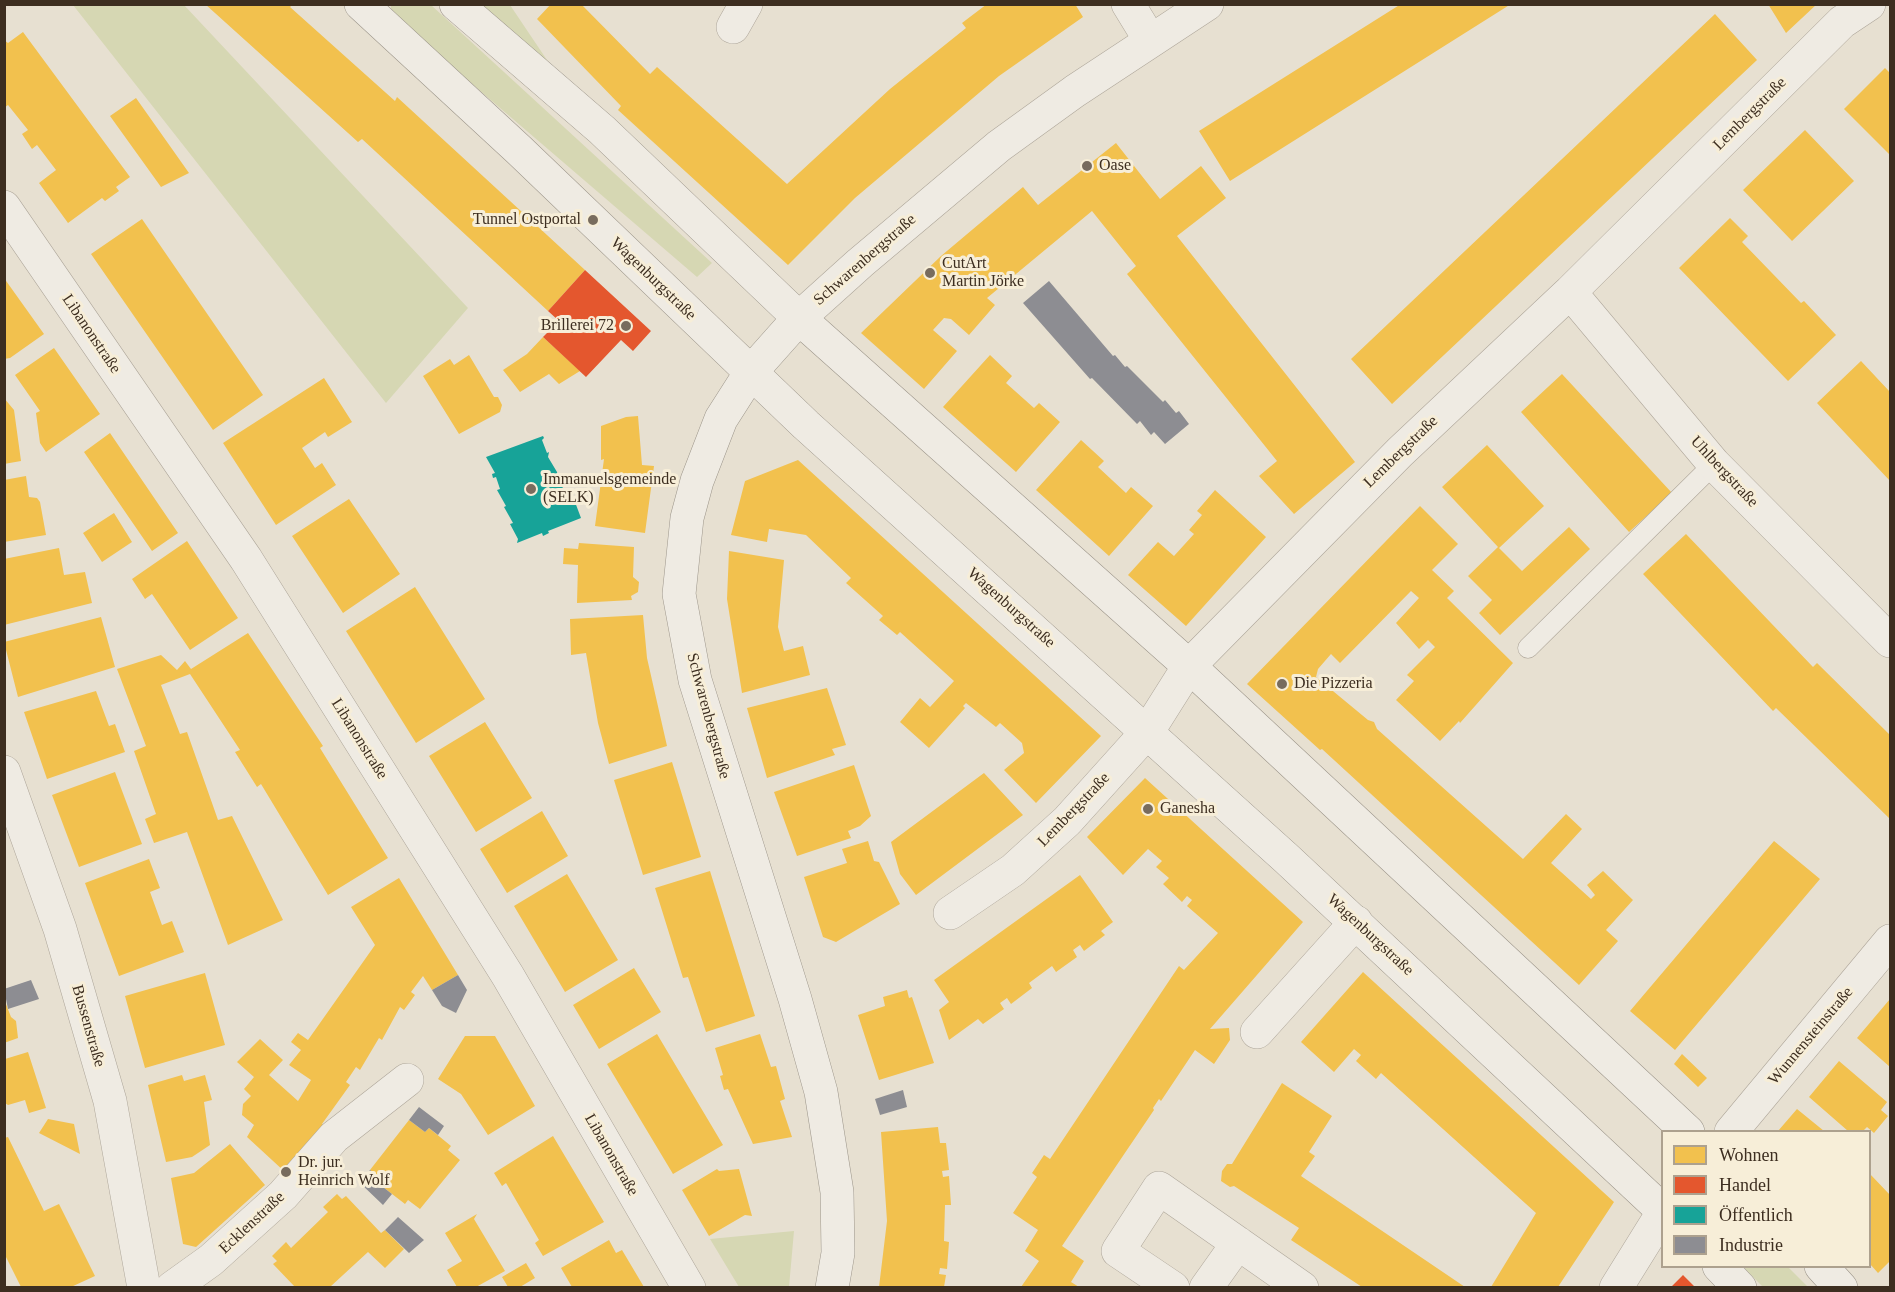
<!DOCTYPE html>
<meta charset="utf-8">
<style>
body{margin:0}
#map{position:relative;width:1895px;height:1292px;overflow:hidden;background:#e7e0d1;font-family:Georgia,serif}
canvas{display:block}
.frame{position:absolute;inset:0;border:6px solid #3d2e20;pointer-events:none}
.legend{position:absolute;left:1661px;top:1130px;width:210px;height:138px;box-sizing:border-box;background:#f7eed8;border:2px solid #ada18e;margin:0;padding:8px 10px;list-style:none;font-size:18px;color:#3d2e20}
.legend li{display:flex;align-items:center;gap:12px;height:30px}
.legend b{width:30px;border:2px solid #ada18e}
</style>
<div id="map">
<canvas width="1895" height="1292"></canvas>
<div class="frame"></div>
<ul class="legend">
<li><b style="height:16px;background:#f2c14e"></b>Wohnen</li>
<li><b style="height:16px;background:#e4572e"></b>Handel</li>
<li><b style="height:16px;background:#17a398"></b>Öffentlich</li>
<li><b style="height:16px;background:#8d8d92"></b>Industrie</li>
</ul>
</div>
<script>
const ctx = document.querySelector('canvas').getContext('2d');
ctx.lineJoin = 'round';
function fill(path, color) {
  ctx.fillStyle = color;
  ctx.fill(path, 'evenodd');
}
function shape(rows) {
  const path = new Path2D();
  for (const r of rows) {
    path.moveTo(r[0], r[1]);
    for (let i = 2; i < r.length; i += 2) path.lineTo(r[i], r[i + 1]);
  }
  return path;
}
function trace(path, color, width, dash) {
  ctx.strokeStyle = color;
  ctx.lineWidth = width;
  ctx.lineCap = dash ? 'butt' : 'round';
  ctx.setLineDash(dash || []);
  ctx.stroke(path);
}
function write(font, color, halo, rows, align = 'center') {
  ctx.font = font + ' Georgia,serif';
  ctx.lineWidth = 6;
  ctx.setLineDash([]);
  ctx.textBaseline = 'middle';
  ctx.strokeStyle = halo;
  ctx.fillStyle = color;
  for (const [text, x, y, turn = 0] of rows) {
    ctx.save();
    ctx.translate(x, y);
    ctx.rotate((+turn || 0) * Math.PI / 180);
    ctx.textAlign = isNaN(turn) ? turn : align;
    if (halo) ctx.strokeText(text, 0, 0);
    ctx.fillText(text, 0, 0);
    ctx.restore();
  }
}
const green = shape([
 [73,5,184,5,468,308,386,403],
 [391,5,431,5,712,263,697,277,401,23,391,12],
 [482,5,510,5,549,63],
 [794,1231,789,1287,739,1287,710,1239],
 [1743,1267,1788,1267,1808,1287,1763,1287]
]);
const homes = shape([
 [205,4,293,4,290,7,395,101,397,97,585,270,548,311,362,139,358,142],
 [551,4,581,4,650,74,657,67,787,184,890,89,966,28,962,23,987,4,1075,4,1083,17,999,76,855,198,788,265,618,110,621,106,537,19],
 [1401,4,1511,4,1230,181,1199,131],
 [1768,4,1817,4,1786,33],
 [1715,14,1757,60,1392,404,1351,359],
 [23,32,130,177,116,187,119,191,105,201,102,198,68,223,39,183,56,170,37,145,32,149,22,134,28,130,8,105,4,108,4,40,8,43],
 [1885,68,1890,73,1890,155,1844,109],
 [136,98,189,173,161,187,110,116],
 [1805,130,1854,181,1792,241,1743,190],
 [1116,143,1160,199,1201,166,1226,198,1177,236,1355,462,1294,514,1259,476,1277,461,1127,274,1136,266,1092,211,987,298,995,305,969,335,951,319,944,318,933,330,957,351,924,389,861,333,941,256,1023,187,1038,205],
 [1730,218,1748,236,1742,242,1801,303,1804,301,1836,335,1788,381,1679,268],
 [142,219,263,395,213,430,91,254],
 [4,278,44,334,10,358,4,359],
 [543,337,580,371,559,384,549,374,520,392,503,370,527,354],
 [54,348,100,414,46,452,40,443,36,413,40,411,15,375],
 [469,355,494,397,498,397,502,405,500,412,459,434,423,376,450,359,454,365],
 [990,355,1012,376,1006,383,1034,408,1039,403,1060,422,1016,472,943,407],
 [1861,361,1890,392,1890,481,1817,403],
 [1562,374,1672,493,1629,532,1521,412],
 [324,378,352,422,328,437,325,432,302,448,315,468,322,463,336,485,276,525,223,443],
 [4,398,14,410,21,461,4,464],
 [638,416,642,465,654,466,645,533,595,526,604,459,601,460,601,426,626,417],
 [110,433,178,533,152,551,84,452],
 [1081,440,1104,461,1098,467,1126,493,1131,487,1153,506,1109,556,1036,490],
 [1487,445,1544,506,1499,548,1522,571,1569,527,1590,549,1500,635,1479,613,1492,600,1468,576,1498,547,1442,487],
 [798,460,1101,736,1036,803,1004,770,1024,753,1022,743,1000,723,996,727,966,703,963,706,965,708,929,748,900,722,920,698,930,707,954,681,900,632,897,635,879,620,883,616,846,583,851,578,806,535,769,529,767,542,731,535,745,481],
 [26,476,29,497,37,498,40,502,46,535,4,542,4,480],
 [1215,490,1266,537,1186,626,1128,575,1158,542,1174,556,1194,534,1189,530,1202,515,1197,511],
 [349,499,400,574,343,613,292,536],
 [1420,506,1458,544,1432,570,1454,591,1447,598,1513,663,1460,723,1459,721,1440,741,1396,700,1414,681,1407,675,1435,647,1428,640,1419,649,1396,623,1419,598,1411,591,1340,663,1331,654,1318,669,1316,677,1368,720,1374,722,1377,729,1523,859,1566,814,1582,829,1551,863,1591,899,1595,895,1587,885,1603,871,1633,900,1606,930,1618,941,1579,985,1322,749,1320,750,1247,684],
 [114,513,132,542,102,562,83,533],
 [1686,534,1813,667,1817,663,1890,735,1890,819,1776,708,1773,711,1643,574],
 [187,541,238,618,190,650,152,594,145,599,132,579],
 [579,543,634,547,633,577,639,582,638,592,631,596,632,600,577,603,578,565,563,564,564,548,578,549],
 [59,548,64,575,85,572,92,603,4,625,4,559],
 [729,551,784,560,778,627,784,651,803,646,810,675,742,693,727,599],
 [415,587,485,699,416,743,346,631],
 [643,615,647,658,667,746,609,764,598,723,586,653,571,655,570,619],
 [101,617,115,667,18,697,4,642],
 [248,633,323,746,320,748,388,858,328,895,261,784,257,787,235,752,240,750,190,674,161,685,180,734,187,732,218,820,232,816,283,920,228,945,187,832,154,843,145,819,156,814,134,751,146,746,117,669,161,655,177,670,185,661,191,669],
 [827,688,846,745,832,749,835,755,767,778,747,708],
 [96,691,109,726,115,724,125,752,47,779,24,712],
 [485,722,532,798,476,832,429,756],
 [672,762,701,857,643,875,614,780],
 [854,765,871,816,860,826,848,831,851,838,797,856,774,792],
 [115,772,142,844,79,867,52,795],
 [984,773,1023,815,916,895,900,874,891,842],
 [1145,778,1303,922,1210,1029,1229,1028,1230,1040,1214,1064,1195,1050,1161,1101,1159,1099,1153,1108,1154,1110,1062,1246,1084,1261,1071,1282,1079,1287,1021,1287,1039,1261,1025,1251,1038,1230,1013,1213,1037,1177,1032,1173,1044,1155,1050,1159,1179,966,1184,970,1218,933,1187,906,1192,900,1187,896,1182,902,1163,884,1169,878,1156,867,1162,861,1148,849,1123,875,1087,837],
 [542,811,568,856,507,893,480,849],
 [868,841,874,861,879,862,900,904,836,942,823,937,804,877,847,863,842,849],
 [1774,841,1820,879,1675,1050,1630,1011],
 [149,859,160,888,150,892,162,925,172,921,184,952,119,976,85,883],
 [710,871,755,1016,706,1032,688,977,683,978,655,888],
 [567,874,618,960,565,992,514,906],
 [1080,875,1113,922,1101,931,1105,935,1084,951,1080,945,1073,950,1077,957,1056,972,1052,966,1029,983,1032,988,1011,1004,1007,998,1000,1003,1004,1009,983,1024,978,1019,949,1040,939,1010,949,1002,934,980],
 [399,878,458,975,432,990,423,976,411,992,415,995,404,1010,400,1007,382,1040,379,1038,360,1070,356,1067,346,1082,350,1085,322,1124,326,1127,285,1172,247,1137,254,1125,242,1115,243,1104,251,1096,244,1089,254,1077,237,1062,260,1039,283,1060,269,1075,298,1101,311,1080,289,1065,301,1050,291,1042,298,1033,308,1040,375,945,351,907],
 [634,968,661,1012,599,1049,573,1005],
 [1363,972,1614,1202,1558,1287,1491,1287,1536,1213,1381,1073,1376,1079,1356,1061,1361,1055,1354,1049,1334,1072,1301,1042],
 [205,973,225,1045,145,1068,125,996],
 [907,990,909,998,912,997,934,1063,879,1080,858,1015,885,1006,883,997],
 [4,999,11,1017,16,1021,18,1038,4,1043],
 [1890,999,1890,1067,1857,1038],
 [657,1034,723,1145,673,1174,607,1064],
 [760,1034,771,1067,776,1066,785,1099,780,1101,792,1137,753,1144,728,1089,724,1090,720,1076,723,1075,715,1048],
 [465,1036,495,1036,535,1106,488,1135,461,1094,438,1079],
 [28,1052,46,1108,29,1113,25,1100,8,1105,5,1103,5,1059],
 [1682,1054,1707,1078,1698,1087,1674,1064],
 [1839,1061,1887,1102,1881,1110,1888,1116,1874,1133,1867,1127,1863,1131,1848,1131,1809,1097],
 [182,1075,184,1081,205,1075,212,1100,204,1102,210,1145,192,1157,166,1162,148,1085],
 [1282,1083,1332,1116,1309,1152,1315,1156,1301,1176,1465,1287,1362,1287,1291,1240,1299,1228,1234,1186,1230,1187,1221,1181,1222,1171,1227,1164,1232,1164],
 [1797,1109,1824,1131,1778,1131],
 [48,1119,74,1124,80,1154,39,1133],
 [409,1120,425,1132,429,1128,451,1146,448,1150,460,1160,420,1209,408,1200,405,1204,383,1187,386,1183,370,1170],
 [938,1127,940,1143,946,1143,949,1170,942,1171,943,1177,949,1176,951,1205,945,1205,944,1241,949,1242,947,1269,940,1268,939,1274,946,1275,944,1287,879,1287,887,1221,881,1132],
 [553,1136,604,1222,543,1256,535,1243,539,1240,506,1183,502,1186,494,1173],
 [8,1137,44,1211,59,1204,95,1276,71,1287,21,1287,4,1253,4,1138],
 [230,1144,265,1185,196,1247,183,1244,171,1178,194,1173],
 [717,1169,719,1171,739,1169,752,1216,745,1215,709,1236,682,1190],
 [1870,1174,1890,1195,1890,1261,1878,1273,1870,1264],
 [337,1194,342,1199,346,1196,381,1233,385,1230,404,1249,385,1268,368,1252,330,1287,295,1287,273,1264,277,1261,272,1256,286,1242,291,1248,328,1212,323,1207],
 [477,1214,474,1219,505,1271,476,1287,457,1287,447,1270,462,1261,445,1233],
 [609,1240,616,1253,622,1250,644,1287,572,1287,561,1268],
 [526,1263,535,1278,520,1287,508,1287,502,1277]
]);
const shops = shape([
 [585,270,651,331,633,351,621,340,586,377,543,337,559,321,548,311],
 [1683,1275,1696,1288,1670,1288]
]);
const public = shape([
 [543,436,544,438,542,440,547,453,549,452,548,457,557,472,559,486,562,485,563,489,561,490,564,497,572,494,581,518,548,531,549,533,543,536,542,533,517,543,518,539,510,524,513,523,504,507,506,506,497,490,500,489,496,477,493,478,492,474,495,473,486,457]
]);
const industry = shape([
 [1049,281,1113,356,1115,355,1125,367,1127,366,1163,402,1165,400,1176,413,1179,411,1189,424,1165,444,1154,432,1151,435,1140,421,1137,424,1092,378,1090,379,1023,303],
 [458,975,467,990,456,1013,442,1006,432,990],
 [31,980,39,999,8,1009,4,989],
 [903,1090,907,1107,880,1115,875,1099],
 [419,1107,444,1126,438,1135,429,1128,425,1132,409,1120],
 [370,1170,386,1183,383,1187,392,1194,383,1205,360,1183],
 [398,1217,424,1240,409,1253,385,1230]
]);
const service = shape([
 [1528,648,1714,464]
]);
const minor = shape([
 [1128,4,1150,40],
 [733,27,746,4],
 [4,207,246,559,508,976,689,1288],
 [1570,292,1714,464,1890,641],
 [4,772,60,929,110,1101,144,1288],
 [950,913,1013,870,1067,821,1148,731,1189,666,1400,452,1570,292,1842,22,1869,4],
 [1257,1032,1356,922],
 [1731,1132,1890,941],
 [172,1288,211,1260,283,1195,334,1137,407,1080],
 [1173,1288,1118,1251,1159,1188,1302,1288],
 [1206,1288,1238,1243],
 [1616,1288,1662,1214]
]);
const tertiary = shape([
 [799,318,860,263,999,146,1075,91,1207,4]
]);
const secondary = shape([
 [361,4,519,150,806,425,1287,859,1662,1210],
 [456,4,602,130,799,318,1189,666,1688,1132],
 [799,318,751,372,721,419,697,481,687,518,679,594,695,680,795,999,821,1092,837,1192,838,1253,832,1288],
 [1719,1266,1740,1288],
 [1821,1266,1841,1288]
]);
const markers = [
 [1087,166,6,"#786c5e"],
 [593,220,6,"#786c5e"],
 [930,273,6,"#786c5e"],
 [626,326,6,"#786c5e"],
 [531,489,6,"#786c5e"],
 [1282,684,6,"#786c5e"],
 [1148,809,6,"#786c5e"],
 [286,1172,6,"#786c5e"]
];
const streetNames = [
 ["Lembergstraße",1750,114,-45],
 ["Schwarenbergstraße",865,260,-41],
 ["Wagenburgstraße",653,279,44],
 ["Libanonstraße",91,334,56],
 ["Lembergstraße",1401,452,-44],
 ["Uhlbergstraße",1724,472,47],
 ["Wagenburgstraße",1011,608,42],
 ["Schwarenbergstraße",708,716,75],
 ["Libanonstraße",359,739,58],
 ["Lembergstraße",1074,810,-46],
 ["Wagenburgstraße",1370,935,43],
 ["Bussenstraße",88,1026,74],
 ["Wunnensteinstraße",1811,1036,-50],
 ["Libanonstraße",611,1155,60],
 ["Ecklenstraße",252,1223,-43]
];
const poiNames = [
 ["Oase",1099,166],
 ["Tunnel Ostportal",581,220,"right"],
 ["CutArt",942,264],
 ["Martin Jörke",942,282],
 ["Brillerei 72",614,326,"right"],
 ["Immanuelsgemeinde",543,480],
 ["(SELK)",543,498],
 ["Die Pizzeria",1294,684],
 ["Ganesha",1160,809],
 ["Dr. jur.",298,1163],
 ["Heinrich Wolf",298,1181]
];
fill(green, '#d6d7b3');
fill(homes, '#f2c14e');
fill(shops, '#e4572e');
fill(public, '#17a398');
fill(industry, '#8d8d92');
trace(service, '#ada599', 21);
trace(minor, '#ada599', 34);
trace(tertiary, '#ada599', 34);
trace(secondary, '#9c958a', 34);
trace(service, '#efebe3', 20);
trace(minor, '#efebe3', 33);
trace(tertiary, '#efebe3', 33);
trace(secondary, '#efebe3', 33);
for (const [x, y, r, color] of markers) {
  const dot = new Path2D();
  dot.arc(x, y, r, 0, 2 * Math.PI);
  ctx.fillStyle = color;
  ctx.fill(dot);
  trace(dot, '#f7eed8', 2);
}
write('16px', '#3d2e20', '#f7eed8', streetNames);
write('16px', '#3d2e20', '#f7eed8', poiNames, 'left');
</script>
